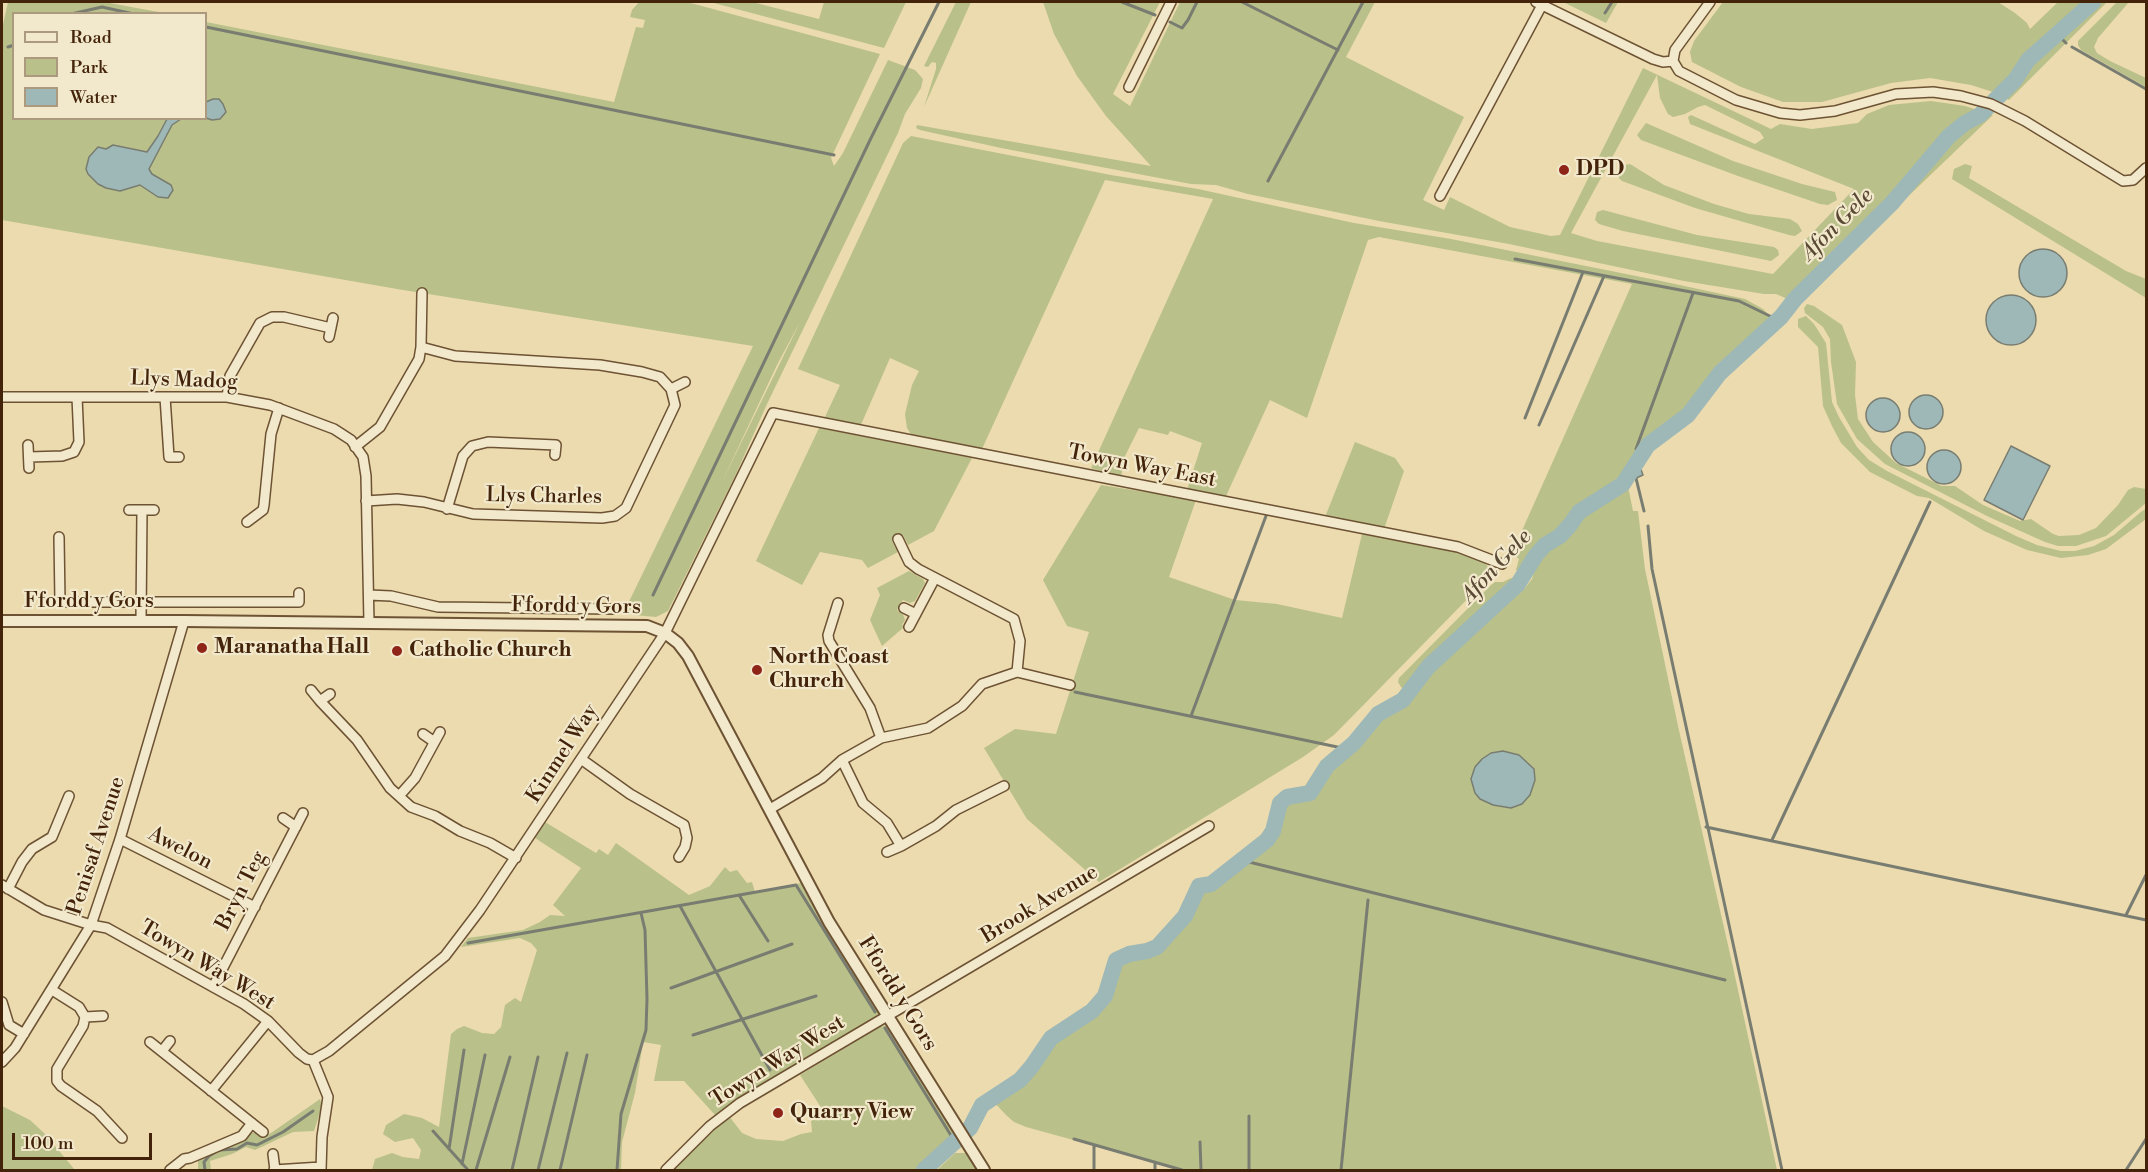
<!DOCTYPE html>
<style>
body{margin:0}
#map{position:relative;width:2148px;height:1172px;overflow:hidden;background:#ebdbaf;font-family:"Libre Bodoni",serif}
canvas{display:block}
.frame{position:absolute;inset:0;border:3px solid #43240a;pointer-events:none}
.legend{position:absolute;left:12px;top:12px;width:195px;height:108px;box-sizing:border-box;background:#f2e8cb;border:2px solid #ac9a7e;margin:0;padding:8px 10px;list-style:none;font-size:18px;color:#43240a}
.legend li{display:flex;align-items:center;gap:12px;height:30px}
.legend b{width:30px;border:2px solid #ac9a7e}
.scale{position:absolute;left:12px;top:1133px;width:140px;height:27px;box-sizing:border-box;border:3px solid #43240a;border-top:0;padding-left:8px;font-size:18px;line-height:21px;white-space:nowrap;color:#43240a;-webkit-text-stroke:4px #f2e8cb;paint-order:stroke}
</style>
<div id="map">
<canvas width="2148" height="1172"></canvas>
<div class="frame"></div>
<ul class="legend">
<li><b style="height:8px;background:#f2e8cb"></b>Road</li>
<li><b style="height:16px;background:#bac089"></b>Park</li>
<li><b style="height:16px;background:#9db8b6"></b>Water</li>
</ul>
<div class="scale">100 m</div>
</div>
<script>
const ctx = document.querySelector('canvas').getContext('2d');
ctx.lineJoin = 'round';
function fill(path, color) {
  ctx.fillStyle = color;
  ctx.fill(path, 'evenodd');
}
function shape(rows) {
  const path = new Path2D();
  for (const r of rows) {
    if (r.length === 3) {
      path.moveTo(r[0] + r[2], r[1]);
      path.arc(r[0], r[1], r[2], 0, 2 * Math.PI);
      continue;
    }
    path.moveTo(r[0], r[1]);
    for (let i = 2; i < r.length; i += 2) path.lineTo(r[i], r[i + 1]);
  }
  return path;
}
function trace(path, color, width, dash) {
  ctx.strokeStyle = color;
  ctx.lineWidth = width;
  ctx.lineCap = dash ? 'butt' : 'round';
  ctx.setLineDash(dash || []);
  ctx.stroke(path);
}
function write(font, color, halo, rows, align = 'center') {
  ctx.font = font + ' "Libre Bodoni",serif';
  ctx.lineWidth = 4.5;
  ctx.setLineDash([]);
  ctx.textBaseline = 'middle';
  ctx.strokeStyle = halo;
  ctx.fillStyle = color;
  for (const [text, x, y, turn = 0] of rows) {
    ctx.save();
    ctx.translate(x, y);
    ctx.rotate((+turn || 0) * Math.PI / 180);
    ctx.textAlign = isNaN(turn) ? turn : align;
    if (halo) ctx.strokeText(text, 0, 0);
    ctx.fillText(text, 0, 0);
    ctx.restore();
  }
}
const green = shape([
 [8,2,104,2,164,13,14,14,14,118,206,118,206,22,614,102,636,27,643,28,645,20,630,17,632,10,639,2,687,2,880,54,831,158,834,166,843,153,888,60,915,70,923,79,921,88,905,114,898,133,767,404,736,474,668,611,656,617,623,614,753,346,397,289,2,220,2,29],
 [800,322,721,484,777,365],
 [710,2,752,2,819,19,824,2,906,2,884,48],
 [956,2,971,2,924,107,936,69,936,63,932,62,928,67,924,66],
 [1043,2,1160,2,1113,94,1130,106,1180,2,1375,2,1346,57,1464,117,1423,200,1444,210,1450,197,1510,227,1551,236,1560,235,1643,68,1771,129,1780,124,1812,129,1858,123,1867,114,1889,105,1931,101,1965,106,1993,115,1797,303,1776,294,1764,294,1684,281,1509,244,1379,221,1248,194,1216,185,1191,184,1001,148,920,130,916,128,917,125,1151,166,1106,116,1077,76,1054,34],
 [1657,75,1660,98,1668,114,1673,117,1685,114,1698,107,1705,105,1760,132,1764,138,1755,144,1691,115,1688,117,1690,124,1854,189,1773,274,1597,241,1571,233],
 [1563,2,1618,2,1606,23],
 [1723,2,1998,2,2015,13,2027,23,2030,29,2058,2,2107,2,2009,100,1993,92,1971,85,1930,78,1891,83,1822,102,1783,102,1741,87,1692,62,1690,52,1694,41],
 [2117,2,2129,2,2098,38,2094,47,2097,53,2110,61,2146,78,2146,87,2081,50,2078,45,2078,41],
 [1646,123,1733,161,1802,184,1835,192,1837,200,1828,205,1820,204,1738,176,1641,140,1637,135],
 [911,136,1111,175,1198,189,1354,223,1451,239,1661,281,1745,299,1763,309,1773,319,1722,366,1687,411,1638,449,1616,487,1583,505,1558,534,1538,546,1521,574,1516,570,1519,559,1512,553,1632,284,1379,237,1368,240,1307,418,1270,400,1226,496,1187,490,1202,443,1170,431,1168,435,1139,428,1125,456,1121,477,1091,468,1213,199,1105,180,982,449,911,434,907,428,905,414,912,385,919,371,890,358,860,427,824,419,840,385,798,369,903,143],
 [1630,164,1664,185,1714,204,1749,214,1790,219,1798,224,1802,231,1795,236,1789,235,1695,208,1622,181,1619,178,1619,172,1625,165],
 [1965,164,1972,166,1969,178,2126,271,2146,279,2146,298,1952,179,1954,169],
 [1603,210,1697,235,1774,247,1778,250,1779,255,1771,261,1623,231,1599,224,1595,220,1597,212],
 [1807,304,1814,306,1842,325,1856,362,1855,395,1858,419,1873,442,1896,463,1942,486,1955,486,1983,505,2020,521,2031,519,2053,534,2059,536,2079,535,2096,528,2118,505,2128,490,2134,487,2146,489,2146,503,2106,536,2076,546,2058,546,2045,542,1989,517,1885,464,1857,439,1837,404,1831,362,1830,339,1823,327,1805,313,1804,308],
 [1806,316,1814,324,1826,343,1832,402,1839,417,1857,447,1869,460,1887,471,2016,536,2037,545,2061,551,2075,551,2094,546,2114,535,2142,511,2146,509,2146,519,2106,549,2088,555,2061,558,2027,550,1984,531,1929,498,1917,496,1870,472,1841,443,1832,426,1823,406,1818,347,1798,327,1798,319],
 [819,428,972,458,934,531,908,545,903,535,892,541,898,552,868,568,862,560,820,552,802,585,756,561],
 [1355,442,1395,458,1404,471,1384,529,1325,517],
 [1101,485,1196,500,1169,577,1235,600,1277,604,1342,618,1362,534,1459,551,1483,560,1491,571,1488,578,1334,735,1303,757,1099,882,1027,819,984,748,1015,729,1056,734,1089,632,1067,626,1043,580],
 [1628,486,1633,511,1638,511,1645,569,1678,726,1733,967,1777,1170,1183,1170,1026,1127,1014,1122,1006,1115,993,1101,1024,1080,1053,1041,1091,1015,1108,999,1120,964,1130,957,1157,952,1165,946,1187,919,1201,892,1224,877,1272,838,1280,819,1283,804,1290,800,1309,797,1328,769,1357,742,1379,717,1405,702,1428,670,1501,604,1525,588,1532,579,1537,561,1541,554,1566,534,1580,515,1608,500],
 [909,571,923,579,925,583,915,601,910,603,903,600,897,610,903,614,905,620,902,625,904,627,882,646,870,620,880,595,877,588],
 [1511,578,1514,581,1514,584,1475,619,1463,628,1452,641,1421,668,1407,687,1404,689,1401,687,1398,682,1399,678,1490,586,1495,582,1503,582],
 [545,822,596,853,599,849,608,855,616,843,689,895,710,886,725,867,730,872,737,870,747,883,752,882,755,892,801,883,879,1014,874,1019,809,1058,755,1088,716,1116,684,1081,654,1081,661,1045,643,1042,635,1093,622,1142,621,1170,468,1170,464,1167,465,1170,372,1170,375,1159,392,1153,403,1157,419,1159,421,1150,413,1138,395,1142,383,1134,386,1125,404,1114,422,1118,439,1127,451,1034,457,1029,464,1026,482,1033,494,1034,501,1027,505,1005,515,998,521,1002,537,950,531,943,520,938,461,947,468,938,523,930,540,922,550,915,565,916,553,905,581,868,535,838],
 [887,1025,956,1136,918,1170,672,1170,729,1116,742,1133,756,1139,783,1141,801,1134,812,1132,811,1121,824,1112,800,1075,880,1027],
 [320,1099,322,1106,314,1131,293,1132,255,1150,246,1147,232,1154,210,1161,211,1170,198,1170,198,1158,222,1146,234,1145,252,1133,257,1133,262,1137,271,1133],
 [2,1106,30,1120,45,1134,75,1170,2,1170],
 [955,1153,966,1153,978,1170,937,1170]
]);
const water = shape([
 [213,99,219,99,223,104,226,112,220,119,212,120,206,118,206,102,213,99],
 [167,119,181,119,172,125,149,169,152,174,171,185,173,190,168,198,158,197,140,185,120,191,106,188,98,184,88,174,86,169,89,157,98,147,106,149,113,145,147,152,158,136,167,119],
 [2043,273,24],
 [2011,320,25],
 [1926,412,17],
 [1883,415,17],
 [1666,431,1643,453,1639,464,1643,475,1634,479,1631,472,1623,484,1598,499,1620,483,1638,449,1649,440,1666,431],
 [1908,449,17],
 [2011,446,2050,466,2023,520,1984,500,2011,446],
 [1944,467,17],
 [1503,751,1519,755,1534,769,1535,780,1530,795,1522,804,1511,808,1493,805,1480,799,1475,793,1471,779,1475,767,1482,759,1491,753,1503,751]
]);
const stream = shape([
 [1122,2,1155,15],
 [1242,2,1338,50],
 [1605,13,1612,2],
 [71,14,102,7,134,14],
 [1170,22,1182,28,1188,20,1197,2],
 [206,27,834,155],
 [2057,34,2066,43],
 [8,47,14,45],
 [2072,47,2146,89],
 [1268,181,1363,2],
 [1515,259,1739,301,1778,320],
 [1525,418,1583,272],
 [1539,425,1604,276],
 [1636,449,1693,293],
 [1635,474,1644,511],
 [1648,526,1652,569,1782,1170],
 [653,595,871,138,939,2],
 [1075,692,1347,749],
 [1191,716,1266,516],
 [1706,827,2146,920],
 [1772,840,1930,502],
 [1241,860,1725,980],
 [739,895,768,941],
 [680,906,770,1070],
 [2126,915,2146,875],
 [468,943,796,885,875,1012],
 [671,988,792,944],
 [885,1028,955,1142],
 [693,1035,816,996],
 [1249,1116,1249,1170],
 [433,1131,468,1170],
 [1074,1139,1182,1170],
 [1200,1142,1201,1170],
 [1094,1145,1094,1170],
 [449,1149,464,1050],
 [1155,1162,1155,1170],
 [462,1164,485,1055],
 [205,1170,204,1162,209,1156,219,1150,237,1149,247,1143,257,1145,283,1132,313,1111],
 [476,1170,510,1057],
 [512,1170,538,1057],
 [538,1170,567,1053],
 [560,1170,587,1055],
 [617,1170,621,1114,646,1030,647,999,645,930,641,913],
 [1341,1170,1368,900],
 [2126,1170,2146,1139]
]);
const river = shape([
 [924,1170,970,1128,982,1105,1020,1080,1032,1066,1051,1038,1092,1011,1105,996,1116,960,1129,954,1147,951,1157,947,1185,916,1199,886,1211,884,1267,840,1273,831,1280,803,1287,797,1310,793,1327,766,1354,743,1378,714,1403,700,1428,667,1518,584,1536,555,1545,545,1560,536,1570,525,1579,512,1623,484,1648,445,1688,415,1720,373,1781,317,1795,299,1892,203,1949,136,1965,123,1980,115,2015,80,2028,60,2093,2]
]);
const minor = shape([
 [1536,2,1653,59,1663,62,1673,61],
 [1710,2,1675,50,1673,61,1679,71,1736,100,1780,113,1800,115,1835,111,1896,94,1933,92,1961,96,1991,104,2025,121,2123,181,2133,180,2146,168],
 [1129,87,1171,2],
 [1440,196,1542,5],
 [329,337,333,318],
 [671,389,685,382],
 [2,397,227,397,270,405,334,429,351,440,363,457,366,476,369,623],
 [165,397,169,457,179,457],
 [227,397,230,376,260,323,272,317,284,317,331,328],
 [28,445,29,468],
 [355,447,380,427,419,359,421,347,422,293],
 [29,457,62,456,74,452,79,442,77,397],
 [366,501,397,499,424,502,473,514,602,518,615,516,626,508,675,405,671,389,660,377,642,372,600,365,455,356,421,347],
 [447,509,463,456,472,446,488,442,556,445,555,455],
 [129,510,154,510],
 [247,522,263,510,264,505,271,434,279,408],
 [59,537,60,602,299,602,299,593],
 [898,539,909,562,918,569,1014,619,1020,641,1017,672],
 [369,595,391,596,438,607,614,609],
 [838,603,828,635,829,641,870,708,881,738],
 [904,608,916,614],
 [141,621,142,510],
 [909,627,935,578],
 [311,690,320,701,330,694],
 [320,701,357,740,390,788,411,807,435,816,460,831,490,843,516,858],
 [423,734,433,741],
 [581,759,630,794,684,825,687,838,685,847,679,857],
 [842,760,863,803,887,823,901,846,936,826,956,810,1004,786],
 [399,796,415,778,440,732],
 [770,809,822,778,842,760,881,738,928,728,962,706,982,684,1017,672,1070,685],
 [283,818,296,827],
 [120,839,255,907],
 [887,852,901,846],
 [2,885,44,910,91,925,107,928,244,1004,268,1021,299,1053,307,1059,313,1060,328,1097,322,1137,321,1170],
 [8,889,22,862,32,849,52,837,69,796],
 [213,987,303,813],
 [52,990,79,1007,85,1017,83,1026,57,1069,57,1081,61,1086,97,1111,122,1138],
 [2,1002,9,1025,24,1034],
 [85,1017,103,1016],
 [150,1042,263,1132],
 [162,1051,170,1041],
 [313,1060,329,1051,445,956,480,910,665,633,773,413,1458,547,1502,564],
 [2,1062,15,1048,91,925,120,839,184,621],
 [211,1091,268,1021],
 [273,1154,275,1170],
 [170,1170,184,1159,190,1158,242,1136,252,1123],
 [274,1170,321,1167],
 [666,1170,710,1126,740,1103,1209,826]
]);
const tertiary = shape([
 [2,621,184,621,647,626,665,633,678,643,688,656,829,922,984,1170]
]);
const markers = [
 [1564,170,6,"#8f2418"],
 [202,648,6,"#8f2418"],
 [397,651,6,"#8f2418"],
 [757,670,6,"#8f2418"],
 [778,1113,6,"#8f2418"]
];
const poiNames = [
 ["DPD",1576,170],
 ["Maranatha Hall",214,648],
 ["Catholic Church",409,651],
 ["North Coast",769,658],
 ["Church",769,682],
 ["Quarry View",790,1113]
];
const streetNames = [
 ["Llys Madog",184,381,2],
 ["Towyn Way East",1142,467,11],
 ["Llys Charles",544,497,1],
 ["Ffordd y Gors",89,602],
 ["Ffordd y Gors",576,607,1],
 ["Kinmel Way",563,754,-57],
 ["Penisaf Avenue",97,846,-72],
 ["Awelon",180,849,27],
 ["Bryn Teg",242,891,-63],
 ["Brook Avenue",1040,905,-31],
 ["Towyn Way West",207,966,31],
 ["Ffordd y Gors",897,994,58],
 ["Towyn Way West",778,1062,-32]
];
const waterNames = [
 ["Afon Gele",1838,225,-45],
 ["Afon Gele",1497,567,-47]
];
fill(green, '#bac089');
fill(water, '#9db8b6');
trace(water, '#797d71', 1.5);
trace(stream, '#797d71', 3);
trace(river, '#9db8b6', 16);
trace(minor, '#6d5233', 12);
trace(tertiary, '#6d5233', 14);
trace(minor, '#f2e8cb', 9);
trace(tertiary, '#f2e8cb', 10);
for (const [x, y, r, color] of markers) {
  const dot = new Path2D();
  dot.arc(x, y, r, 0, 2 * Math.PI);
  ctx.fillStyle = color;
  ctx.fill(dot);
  trace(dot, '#f2e8cb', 2);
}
write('bold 21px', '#43240a', '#f2e8cb', poiNames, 'left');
write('21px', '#43240a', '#f2e8cb', streetNames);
write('italic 22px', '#5a4935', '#f2e8cb', waterNames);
</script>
